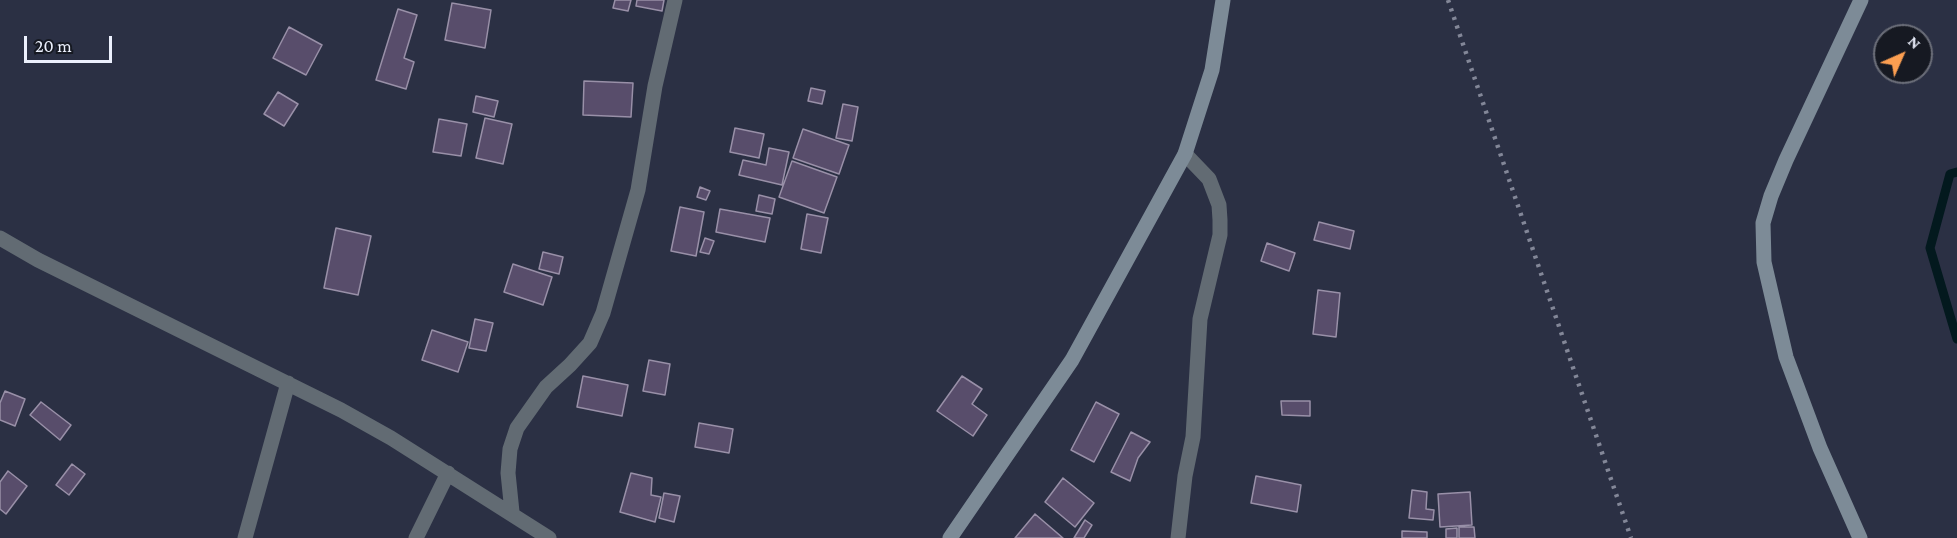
<!DOCTYPE html>
<style>
body{margin:0}
#map{position:relative;width:1957px;height:538px;overflow:hidden;background:#2b3044;font-family:"Crimson Pro",serif}
canvas{display:block}
.north{position:absolute;left:1873px;top:24px;width:60px;height:60px;box-sizing:border-box;background:#161922;border:2px solid #6c6f7a;border-radius:50%;rotate:45deg;font-size:16px;font-weight:700;line-height:24px;text-align:center;color:#ecf0fd}
.north::after{content:'';display:block;margin:auto;width:21px;height:27px;background:#fb9e51;clip-path:polygon(50% 0,100% 100%,50% 72%,0 100%)}
.scale{position:absolute;left:24px;top:36px;width:88px;height:27px;box-sizing:border-box;border:3px solid #ecf0fd;border-top:0;padding-left:8px;font-size:18px;line-height:21px;white-space:nowrap;color:#ecf0fd;-webkit-text-stroke:4px #161922;paint-order:stroke}
</style>
<div id="map">
<canvas width="1957" height="538"></canvas>
<div class="north">N</div>
<div class="scale">20 m</div>
</div>
<script>
const ctx = document.querySelector('canvas').getContext('2d');
ctx.lineJoin = 'round';
function shape(rows) {
  const path = new Path2D();
  for (const r of rows) {
    path.moveTo(r[0], r[1]);
    for (let i = 2; i < r.length; i += 2) path.lineTo(r[i], r[i + 1]);
  }
  return path;
}
function trace(path, color, width, dash) {
  ctx.strokeStyle = color;
  ctx.lineWidth = width;
  ctx.lineCap = dash ? 'butt' : 'round';
  ctx.setLineDash(dash || []);
  ctx.stroke(path);
}
function fill(path, color) {
  ctx.fillStyle = color;
  ctx.fill(path, 'evenodd');
}
const stream = shape([
 [1957,172,1950,174,1930,248,1957,339]
]);
const building = shape([
 [615,0,631,0,628,11,613,8,615,0],
 [637,0,664,0,662,11,636,6,637,0],
 [452,3,491,10,485,48,445,40,452,3],
 [398,9,417,15,404,58,414,62,406,89,376,80,398,9],
 [289,27,322,45,306,75,273,58,289,27],
 [584,81,633,83,631,117,583,115,584,81],
 [811,88,825,91,822,104,808,101,811,88],
 [278,92,298,104,284,126,264,114,278,92],
 [476,96,498,101,494,117,473,112,476,96],
 [843,104,858,107,852,141,836,138,843,104],
 [485,118,512,124,503,164,476,158,485,118],
 [439,119,467,124,461,156,433,152,439,119],
 [735,128,764,134,759,158,730,152,735,128],
 [803,129,849,145,839,174,793,158,803,129],
 [769,148,789,152,782,185,739,175,743,160,766,165,769,148],
 [792,161,837,177,824,213,779,197,792,161],
 [700,187,710,191,706,200,697,197,700,187],
 [759,195,775,199,772,214,756,211,759,195],
 [680,207,704,212,696,256,671,251,680,207],
 [720,209,770,218,765,242,716,232,720,209],
 [807,214,828,218,821,253,801,249,807,214],
 [1319,222,1354,231,1350,249,1314,240,1319,222],
 [336,228,371,236,358,295,324,288,336,228],
 [705,238,714,241,709,254,700,252,705,238],
 [1267,243,1295,253,1289,271,1261,261,1267,243],
 [543,252,563,257,559,274,539,269,543,252],
 [513,264,552,277,543,305,504,292,513,264],
 [1318,290,1340,293,1336,337,1313,334,1318,290],
 [475,319,493,323,486,351,469,348,475,319],
 [432,330,468,342,458,372,422,360,432,330],
 [649,360,670,364,665,395,643,391,649,360],
 [583,376,628,385,622,416,577,407,583,376],
 [962,376,982,389,972,404,987,415,973,436,937,411,962,376],
 [5,391,25,399,15,426,0,420,0,403,5,391],
 [1281,401,1310,401,1310,416,1282,415,1281,401],
 [41,402,71,425,60,440,30,415,41,402],
 [1096,402,1119,414,1094,462,1071,450,1096,402],
 [699,423,733,429,729,453,695,447,699,423],
 [1131,432,1150,442,1138,458,1130,481,1111,472,1131,432],
 [72,464,85,474,69,495,56,485,72,464],
 [8,471,27,486,6,514,0,509,0,482,8,471],
 [631,473,652,478,651,495,661,497,655,522,620,512,631,473],
 [1256,476,1301,485,1297,512,1251,503,1256,476],
 [1063,478,1094,503,1075,527,1045,502,1063,478],
 [1412,490,1427,492,1426,509,1434,510,1433,520,1409,518,1412,490],
 [1470,492,1472,525,1440,527,1438,494,1470,492],
 [664,493,680,496,674,522,659,518,664,493],
 [1035,514,1063,538,1015,538,1035,514],
 [1085,520,1092,525,1084,538,1074,538,1085,520],
 [1459,527,1474,527,1475,538,1459,538,1459,527],
 [1457,528,1457,538,1446,538,1446,529,1457,528],
 [1402,531,1427,532,1427,538,1402,538,1402,531]
]);
const street = shape([
 [0,238,38,260,341,410,391,438,549,538],
 [512,512,508,473,510,449,517,428,546,387,570,365,590,343,603,313,638,190,655,86,675,0],
 [245,538,288,383],
 [416,538,448,473],
 [1178,538,1185,476,1193,437,1200,319,1220,235,1220,220,1219,205,1209,179,1185,154]
]);
const secondary = shape([
 [950,538,1072,360,1185,154,1212,70,1223,0],
 [1860,538,1820,448,1786,357,1764,262,1763,223,1771,196,1786,160,1861,0]
]);
const rail = shape([
 [1448,0,1631,538]
]);
trace(stream, '#03191e', 9);
fill(building, '#584d6b');
trace(building, '#9990a8', 1.5);
trace(street, '#626b73', 15);
trace(secondary, '#7d8b97', 15);
trace(rail, '#838798', 4.5, [3, 6]);
</script>
